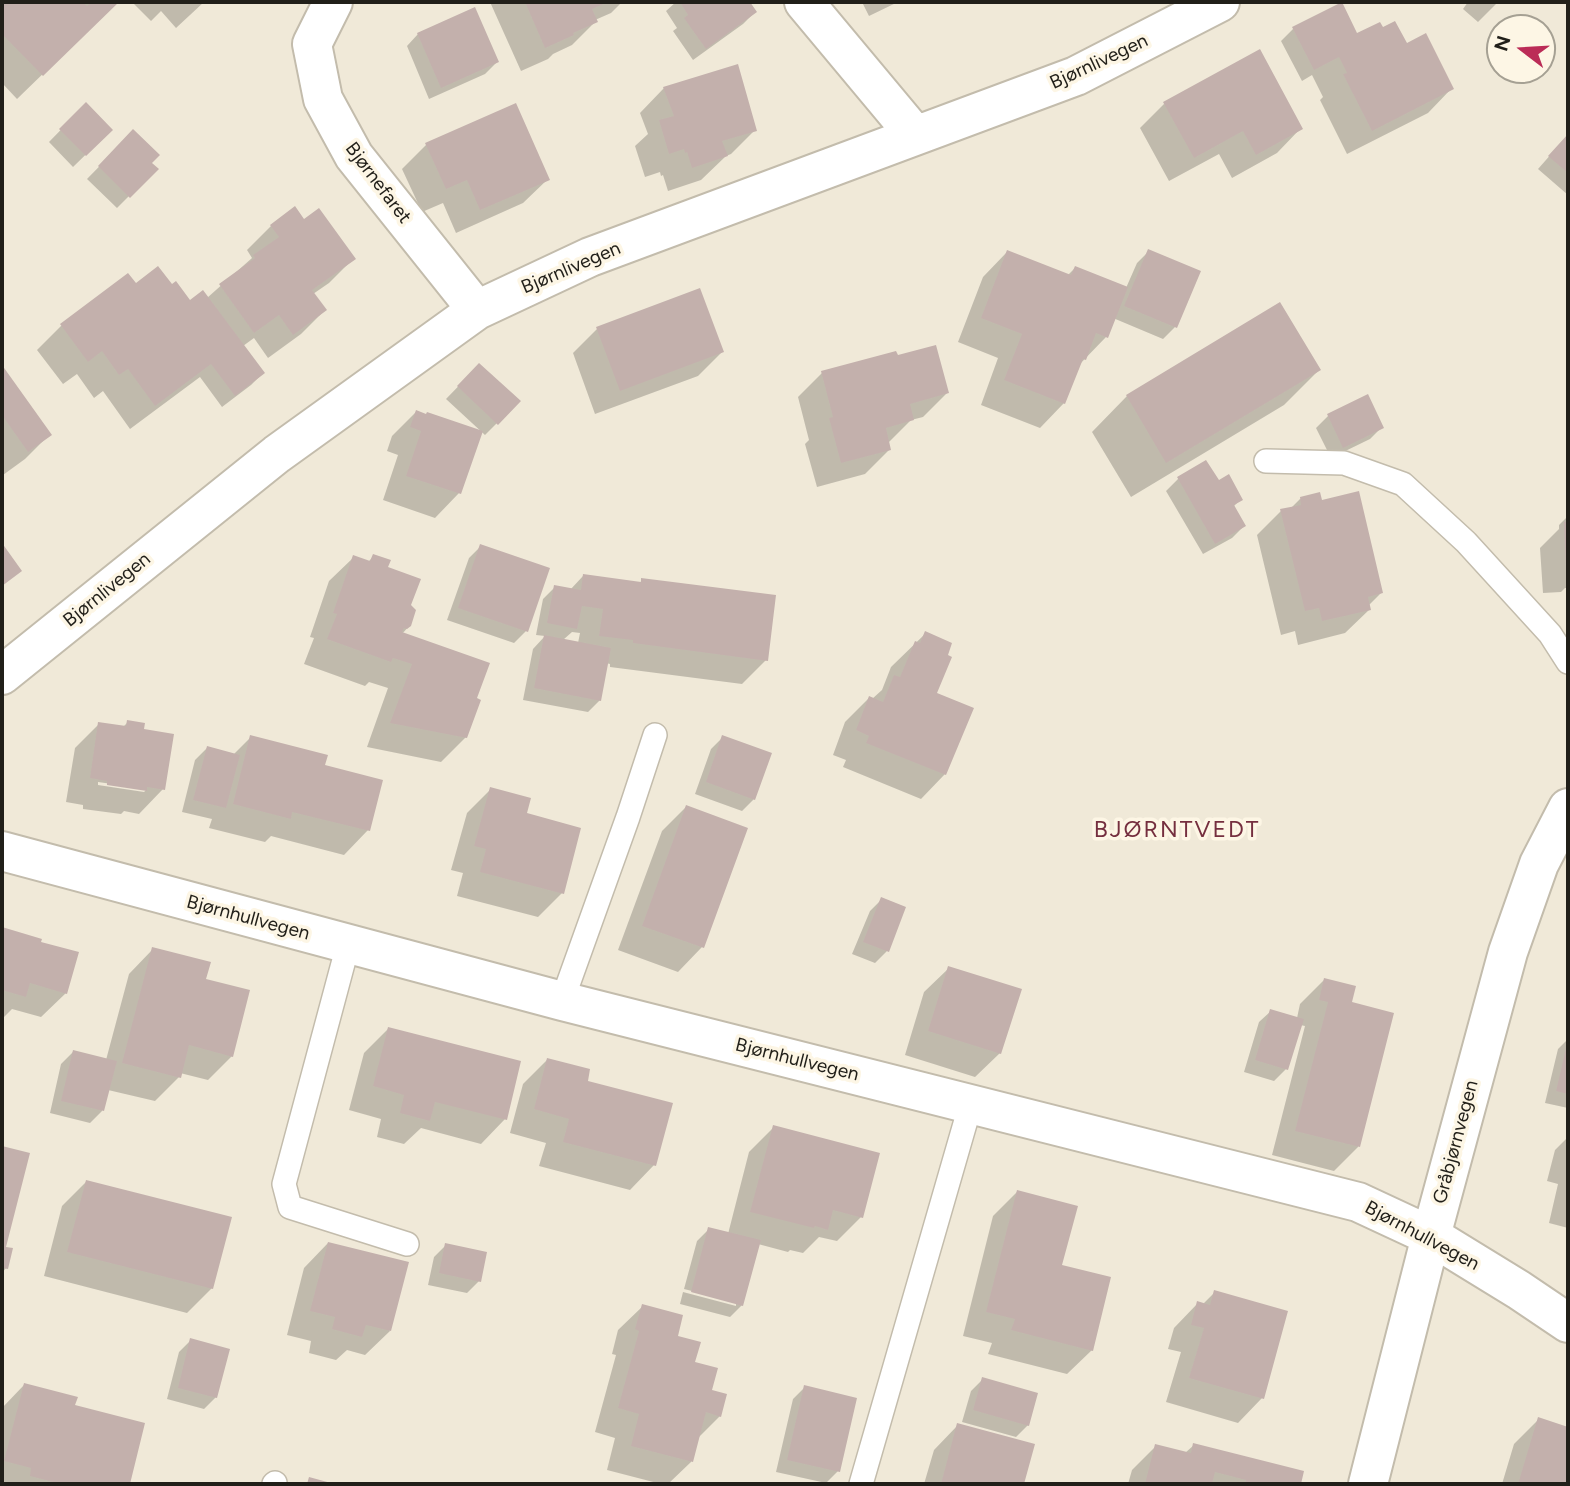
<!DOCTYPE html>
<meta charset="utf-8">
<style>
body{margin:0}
#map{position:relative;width:1570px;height:1486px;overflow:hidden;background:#f0e9d8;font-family:Figtree,sans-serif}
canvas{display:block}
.frame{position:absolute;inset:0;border:4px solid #211f19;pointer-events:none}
.north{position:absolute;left:1486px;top:14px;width:70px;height:70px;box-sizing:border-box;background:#fdf6e5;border:2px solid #a5a093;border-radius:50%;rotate:287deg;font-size:19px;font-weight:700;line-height:28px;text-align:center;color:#211f19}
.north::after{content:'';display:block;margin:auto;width:24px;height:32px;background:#bb2c57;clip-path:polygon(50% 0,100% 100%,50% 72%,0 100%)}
</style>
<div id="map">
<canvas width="1570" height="1486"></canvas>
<div class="frame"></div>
<div class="north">N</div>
</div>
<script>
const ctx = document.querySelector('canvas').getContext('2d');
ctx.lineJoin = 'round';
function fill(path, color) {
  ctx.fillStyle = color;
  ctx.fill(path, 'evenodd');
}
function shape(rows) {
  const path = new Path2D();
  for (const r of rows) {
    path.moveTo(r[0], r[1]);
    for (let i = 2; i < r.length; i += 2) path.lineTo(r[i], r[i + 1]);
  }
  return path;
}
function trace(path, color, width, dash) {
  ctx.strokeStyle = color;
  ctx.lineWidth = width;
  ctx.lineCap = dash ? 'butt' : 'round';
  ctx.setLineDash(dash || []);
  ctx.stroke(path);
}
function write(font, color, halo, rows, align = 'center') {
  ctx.font = font + ' Figtree,sans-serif';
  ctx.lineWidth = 7;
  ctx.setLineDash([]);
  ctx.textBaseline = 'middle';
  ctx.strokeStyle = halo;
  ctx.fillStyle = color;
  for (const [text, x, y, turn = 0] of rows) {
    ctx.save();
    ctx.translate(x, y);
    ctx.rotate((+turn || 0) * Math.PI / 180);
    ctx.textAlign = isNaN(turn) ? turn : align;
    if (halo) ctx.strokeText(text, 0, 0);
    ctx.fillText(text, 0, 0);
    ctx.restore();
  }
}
const shadow = shape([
 [2,2,80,2,82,4,85,2,117,2,17,99,2,83],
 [132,2,204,2,176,28,161,11,151,21],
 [490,2,622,2,611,13,595,20,596,21,572,45,553,54,548,59,521,71],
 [676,2,748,2,755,12,743,24,693,60,673,31,677,28,666,11],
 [862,2,898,2,869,16],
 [1468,2,1498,2,1478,22,1463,9],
 [1293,29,1356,36,1383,29,1406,45,1452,88,1428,113,1347,154,1320,100,1323,97,1312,75,1302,81,1281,41],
 [418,34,497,62,485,74,429,99,407,46],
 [664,88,755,130,731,154,726,156,701,180,668,191,663,175,661,176,660,172,645,177,635,146,648,134,640,113],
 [86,104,111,130,73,167,49,142],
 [1164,104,1301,128,1277,153,1232,178,1219,154,1169,181,1140,128],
 [133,132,150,163,156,169,117,208,87,179],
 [1568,135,1568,195,1538,169],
 [427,144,548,179,523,203,456,233,443,203,422,212,402,169],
 [295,209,304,221,353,259,329,283,313,294,325,310,301,334,268,358,254,338,243,346,263,373,251,385,222,407,200,377,130,429,103,391,94,398,77,374,63,384,37,350,61,326,135,285,171,286,190,302,207,298,252,258,247,250,271,226],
 [1149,251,1198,272,1175,327,1163,339,1113,318,1106,337,1078,366,1064,403,1040,428,981,405,998,358,958,342,983,277,1007,252,1067,276,1075,268,1126,288,1137,263],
 [597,329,722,352,698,376,595,414,573,353],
 [479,365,519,401,485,435,446,399],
 [2,368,49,435,25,459,3,475],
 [1319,370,1284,405,1131,497,1092,432,1127,396],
 [822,373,947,393,923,417,911,420,888,443,890,449,865,474,817,487,805,444,809,440,798,397],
 [1367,397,1382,427,1370,439,1331,458,1316,428,1328,416],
 [416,412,459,493,435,518,383,500,398,455,387,451,392,436],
 [1206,462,1218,482,1241,499,1233,507,1244,526,1232,538,1203,554,1166,491,1178,479],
 [1300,499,1321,502,1381,593,1369,605,1370,609,1345,633,1298,645,1295,631,1281,635,1257,535,1281,511,1290,509],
 [1568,516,1568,588,1565,588,1561,592,1543,593,1540,548,1559,529,1559,525],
 [481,546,526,631,514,643,447,620,469,558],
 [374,556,386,568,409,606,410,625,402,634,475,699,466,737,441,762,367,747,388,688,369,682,365,686,304,664,314,638,310,637,329,581,354,557,368,562],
 [583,576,639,584,642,580,766,660,742,684,610,667,610,664,606,663,600,700,588,712,523,700,533,649,545,636,536,635,543,599,555,587,570,590],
 [572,632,580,633,578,643,563,640],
 [926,633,945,774,921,799,843,767,846,760,833,755,845,722,869,698,872,699,882,690,891,667],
 [128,722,142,730,163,789,139,814,124,811,121,814,83,809,83,805,66,802,75,748,99,724,122,728],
 [98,782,147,789,144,792,98,785],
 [251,737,323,767,368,830,344,855,271,836,265,842,209,828,212,819,182,812,195,760,207,748,233,755],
 [723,737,754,799,742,811,695,794,711,749],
 [491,789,525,815,562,893,538,917,457,896,463,873,451,870,467,813],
 [686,807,702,947,678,972,618,950,662,831],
 [882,899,887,951,875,963,852,954,870,911],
 [2,929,40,940,39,943,66,993,41,1017,12,1009,2,1019],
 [153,949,204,980,232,1056,208,1080,180,1073,179,1077,155,1101,108,1090,102,1111,90,1123,50,1113,61,1064,73,1052,106,1060,129,974],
 [949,968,1000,1053,975,1077,905,1055,924,992],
 [1324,980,1350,1004,1392,1015,1358,1147,1334,1171,1272,1155,1305,1026,1300,1025,1286,1069,1274,1081,1244,1072,1259,1022,1271,1011,1297,1018,1300,1004],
 [388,1029,505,1119,481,1144,421,1128,404,1144,377,1137,381,1119,349,1110,364,1053],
 [1568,1039,1568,1108,1545,1103,1558,1049],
 [547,1060,586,1082,654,1165,630,1190,539,1166,546,1143,510,1133,523,1084],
 [774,1127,861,1217,837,1241,819,1237,803,1253,790,1250,788,1252,758,1244,742,1305,730,1317,680,1304,683,1292,736,1306,736,1302,684,1289,697,1241,709,1229,728,1234,749,1152],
 [1568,1137,1568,1228,1549,1223,1558,1184,1547,1181,1555,1150],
 [2,1147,28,1154,4,1248,6,1268,2,1273],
 [86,1182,212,1288,187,1313,44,1276,62,1206],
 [1017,1192,1060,1266,1092,1350,1067,1374,988,1354,992,1343,963,1336,993,1216],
 [328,1243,390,1331,365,1355,347,1350,336,1360,309,1353,311,1341,287,1335,304,1268],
 [446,1245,479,1281,467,1293,428,1285,434,1257],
 [1215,1292,1262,1398,1238,1423,1166,1402,1181,1352,1168,1349,1174,1328,1198,1303,1202,1305],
 [643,1306,693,1363,710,1391,720,1416,698,1438,691,1462,668,1484,661,1484,607,1470,615,1438,595,1432,616,1355,612,1354,618,1330],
 [191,1340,216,1397,204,1409,167,1399,179,1352],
 [983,1379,1028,1425,1016,1437,962,1422,971,1391],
 [24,1385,73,1407,143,1424,128,1484,2,1484,2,1408],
 [805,1387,838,1471,826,1483,776,1472,793,1399],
 [1539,1419,1568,1428,1568,1484,1502,1484,1514,1444],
 [958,1425,1032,1445,1022,1484,924,1484,934,1450],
 [1194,1445,1302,1472,1299,1484,1128,1484,1132,1470,1156,1446,1185,1453]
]);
const building = shape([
 [2,2,82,2,87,6,92,2,119,2,43,76,2,34],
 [525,2,608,2,592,9,598,22,573,33,574,35,545,48],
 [680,2,750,2,757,12,706,49,684,18,688,15],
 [1342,2,1357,33,1380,22,1383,27,1395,21,1407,43,1426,33,1454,89,1372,131,1343,74,1347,73,1339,57,1314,70,1292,27],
 [475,7,499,62,441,88,417,33],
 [1260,49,1303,129,1256,155,1243,131,1194,158,1163,102],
 [738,64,757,131,722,141,728,156,692,168,687,152,685,153,684,149,669,154,659,120,674,116,663,87],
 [86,102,113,130,86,156,59,129],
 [516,103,550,180,480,210,467,180,446,189,425,143],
 [133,129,160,155,152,163,159,169,130,198,98,166],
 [1568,134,1568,173,1548,156],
 [295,206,304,219,319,208,356,259,312,290,327,310,293,335,279,315,254,333,219,284,255,258,253,255,279,237,270,225],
 [1148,249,1201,271,1177,328,1124,306],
 [1007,250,1071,275,1075,266,1128,287,1108,338,1096,333,1086,360,1083,359,1065,404,1004,380,1022,334,981,318],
 [158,266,172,284,176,281,190,300,203,290,265,373,235,396,211,364,155,406,128,369,119,375,102,351,88,362,60,324,128,273,136,283],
 [700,288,724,352,620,391,596,327],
 [1280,302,1321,370,1166,463,1126,395],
 [936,345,949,393,910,404,914,420,886,428,891,450,841,463,829,418,833,417,821,371,896,351,898,355],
 [479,363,521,401,498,425,457,386],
 [2,365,52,435,28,452,2,415],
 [1368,394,1384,428,1343,448,1327,414],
 [416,410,426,414,427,412,483,431,461,494,406,476,421,431,410,427],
 [1206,460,1219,480,1229,474,1243,500,1234,505,1246,526,1215,544,1177,477],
 [1359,491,1383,593,1368,597,1371,610,1322,621,1319,608,1305,611,1280,509,1301,505,1300,497,1320,492,1322,500],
 [1564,522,1568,522,1568,566,1566,566],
 [2,543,22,571,2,586],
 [480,544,550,568,528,632,458,608],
 [373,554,391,560,388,567,421,579,411,605,416,610,411,626,407,629,404,628,402,632,490,663,477,698,481,700,467,738,390,723,412,664,393,658,391,662,327,639,337,614,333,613,353,555,370,561],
 [583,574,641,582,641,578,776,595,768,661,633,643,633,640,599,636,603,609,582,606,577,629,547,623,554,585,581,590],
 [925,631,952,643,948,655,952,657,937,693,974,708,946,775,866,743,869,736,856,730,869,696,883,702,894,675,900,677,915,641,920,643],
 [544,635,611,648,601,701,534,688],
 [127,720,145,723,144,729,174,734,165,790,147,787,147,791,107,785,107,781,90,778,98,722,126,726],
 [250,735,328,755,325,765,383,780,370,831,292,812,291,819,233,804],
 [722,735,772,753,755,800,706,782],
 [207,746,240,755,226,808,193,800],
 [490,787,531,798,527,813,581,828,564,894,480,872,486,849,474,846],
 [686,805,748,828,704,948,642,926],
 [881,897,906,907,889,952,863,942],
 [2,927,42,939,41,942,79,952,67,994,30,983,26,997,2,990],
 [152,947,211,962,206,979,250,990,233,1057,189,1045,181,1078,122,1063],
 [948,966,1022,989,1001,1054,928,1031],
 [1324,978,1356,986,1352,1002,1394,1013,1360,1147,1295,1131,1328,1002,1319,1000],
 [1270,1009,1304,1019,1288,1070,1255,1060],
 [388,1027,521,1061,507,1120,435,1102,430,1121,400,1113,404,1095,373,1086],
 [1567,1044,1568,1045,1568,1094,1556,1091],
 [73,1050,117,1061,104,1111,61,1101],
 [547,1058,590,1069,588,1081,673,1103,656,1166,563,1142,569,1119,534,1109],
 [773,1125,880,1153,863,1218,833,1210,828,1230,815,1226,814,1228,750,1212],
 [2,1146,30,1153,6,1247,13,1248,8,1269,2,1268],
 [86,1180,232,1217,213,1289,67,1252],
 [1017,1190,1078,1206,1062,1265,1111,1277,1093,1351,1011,1330,1015,1319,986,1312],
 [708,1227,761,1240,743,1306,691,1292],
 [328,1242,409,1262,391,1331,366,1325,362,1337,332,1329,335,1317,310,1311],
 [445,1243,487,1252,481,1282,439,1273],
 [1214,1290,1288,1311,1264,1399,1189,1378,1204,1328,1191,1325,1197,1301,1210,1305],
 [642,1304,683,1315,678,1336,701,1342,695,1362,718,1368,712,1390,727,1394,721,1417,706,1412,693,1462,631,1446,639,1414,618,1408,639,1331,635,1329],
 [190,1338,230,1349,217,1398,178,1388],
 [982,1377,1038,1393,1029,1426,973,1410],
 [24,1383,78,1397,75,1405,145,1423,130,1484,61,1484,30,1476,31,1468,4,1461],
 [804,1385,857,1398,840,1472,787,1460],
 [1538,1417,1568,1427,1568,1484,1518,1484],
 [957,1423,1035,1444,1024,1484,941,1484],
 [1193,1443,1304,1471,1301,1484,1245,1484,1246,1480,1215,1472,1212,1484,1145,1484,1155,1444,1191,1453],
 [309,1477,331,1483,331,1484,307,1484]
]);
const service = shape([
 [1266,461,1344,463,1403,484,1466,542,1550,634,1568,662],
 [348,945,284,1184,290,1207,407,1244],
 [562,1001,628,817,655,735],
 [274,1484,275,1483],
 [861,1484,971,1103]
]);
const minor = shape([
 [333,2,312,44,323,99,354,156,477,310],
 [804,2,915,135],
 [2,675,277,454,477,310,590,257,1076,76,1220,2],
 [2,851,562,1001,1358,1202,1431,1236,1519,1290,1568,1323],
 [1368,1484,1431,1236,1508,952,1539,864,1568,808]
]);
const streetNames = [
 ["Bjørnlivegen",1099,62,-25],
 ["Bjørnefaret",378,183,53],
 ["Bjørnlivegen",571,268,-23],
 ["Bjørnlivegen",107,590,-39],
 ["Bjørnhullvegen",248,918,15],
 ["Bjørnhullvegen",797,1060,14],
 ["Gråbjørnvegen",1456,1142,-75],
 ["Bjørnhullvegen",1422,1236,28]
];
const quarterNames = [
 ["BJØRNTVEDT",1177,830]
];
fill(shadow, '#0003');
fill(building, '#c3b0ac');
trace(service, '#c3bcac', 26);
trace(minor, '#c3bcac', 42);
trace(service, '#fff', 23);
trace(minor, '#fff', 38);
write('19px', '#211f19', '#fdf6e5', streetNames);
ctx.letterSpacing = '2px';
write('23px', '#752f3f', '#fdf6e5', quarterNames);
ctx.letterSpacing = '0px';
</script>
